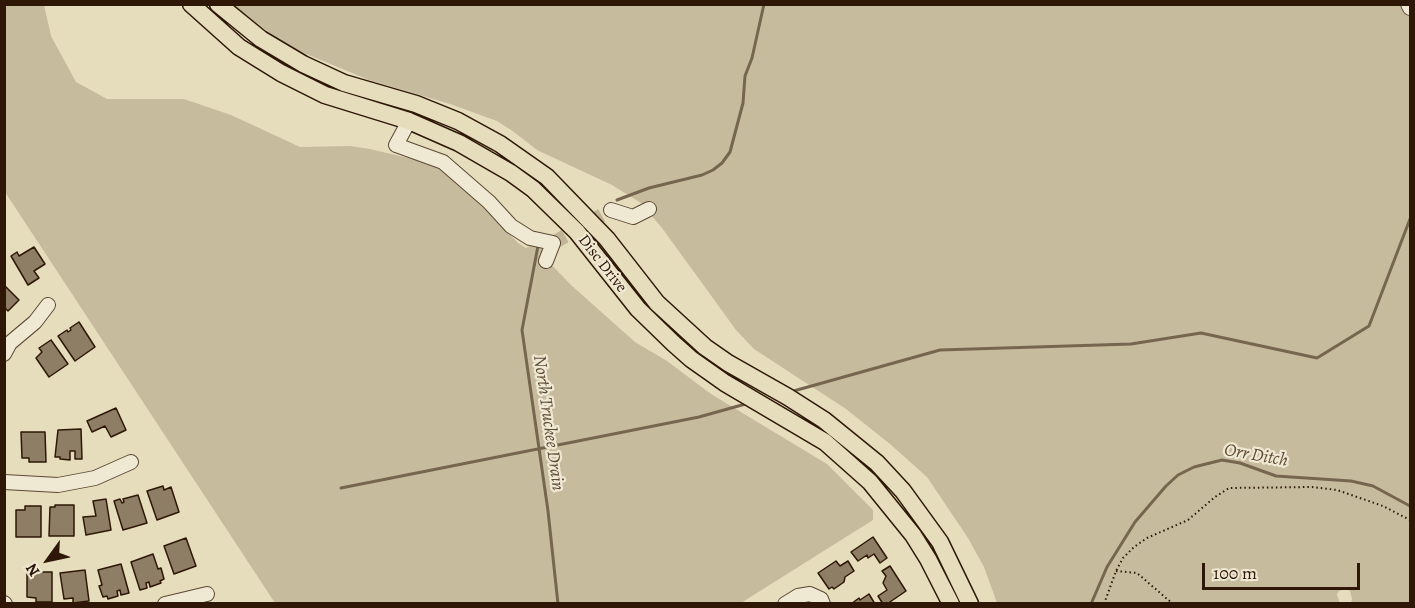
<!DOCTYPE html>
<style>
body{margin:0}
#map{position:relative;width:1415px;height:608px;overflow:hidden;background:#e6ddbd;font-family:Alegreya,serif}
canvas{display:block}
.frame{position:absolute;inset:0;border:6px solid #2e1706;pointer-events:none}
.north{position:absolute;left:18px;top:530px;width:60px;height:60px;-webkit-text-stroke:4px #efe9d4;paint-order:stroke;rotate:237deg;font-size:16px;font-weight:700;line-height:24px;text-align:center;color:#2e1706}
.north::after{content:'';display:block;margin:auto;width:21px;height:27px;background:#2e1706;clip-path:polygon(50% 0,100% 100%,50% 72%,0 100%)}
.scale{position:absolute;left:1202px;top:563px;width:158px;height:27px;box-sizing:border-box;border:3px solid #2e1706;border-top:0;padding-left:8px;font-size:18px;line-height:21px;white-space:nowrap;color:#2e1706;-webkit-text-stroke:4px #efe9d4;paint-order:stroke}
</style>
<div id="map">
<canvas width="1415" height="608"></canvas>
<div class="frame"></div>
<div class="north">N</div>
<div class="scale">100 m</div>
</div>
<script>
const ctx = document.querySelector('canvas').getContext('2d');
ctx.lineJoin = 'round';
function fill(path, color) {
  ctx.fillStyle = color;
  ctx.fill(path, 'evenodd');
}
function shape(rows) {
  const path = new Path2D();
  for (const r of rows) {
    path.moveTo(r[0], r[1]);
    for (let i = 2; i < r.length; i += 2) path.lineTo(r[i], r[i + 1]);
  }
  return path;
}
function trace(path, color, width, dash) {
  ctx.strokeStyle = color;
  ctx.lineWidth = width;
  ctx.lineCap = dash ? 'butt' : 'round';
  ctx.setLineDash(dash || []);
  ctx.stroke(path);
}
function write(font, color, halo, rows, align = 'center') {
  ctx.font = font + ' Alegreya,serif';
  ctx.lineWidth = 4.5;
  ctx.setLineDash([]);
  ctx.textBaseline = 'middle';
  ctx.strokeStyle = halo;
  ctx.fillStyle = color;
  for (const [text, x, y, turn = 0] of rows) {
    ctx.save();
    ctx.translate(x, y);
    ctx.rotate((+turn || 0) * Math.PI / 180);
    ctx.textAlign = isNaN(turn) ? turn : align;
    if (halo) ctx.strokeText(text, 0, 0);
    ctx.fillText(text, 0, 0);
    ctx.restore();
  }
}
const green = shape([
 [4,5,44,5,51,36,76,82,107,99,184,99,231,115,300,147,350,146,370,149,438,165,465,189,518,243,526,248,533,244,543,246,543,256,571,285,635,342,667,361,711,394,827,464,873,510,873,520,741,603,275,603,5,192],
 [233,5,1410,5,1410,603,1351,603,1352,599,1350,591,1346,589,1339,591,1337,594,1340,604,997,603,984,567,968,538,927,477,890,444,846,409,754,349,736,330,662,228,641,203,612,185,537,150,514,132,497,121,450,104,369,80,299,51,271,34]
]);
const stream = shape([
 [617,200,649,188,702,175,713,170,722,163,730,152,743,103,745,76,752,58,764,4],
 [538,246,522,330,548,511,558,604],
 [790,392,940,350,1131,344,1201,333,1317,358,1369,326,1410,219],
 [341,488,699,417,749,403],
 [1091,604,1107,567,1135,522,1166,486,1178,475,1194,467,1222,460,1240,463,1276,476,1351,481,1373,486,1410,506]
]);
const building = shape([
 [34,247,45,264,34,271,39,278,28,285,11,256,17,252,19,256,34,247],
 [4,285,19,300,8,311,4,307,4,285],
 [79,322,95,347,75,361,58,336,67,330,68,332,71,330,70,328,79,322],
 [51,340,68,364,49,377,36,358,42,352,39,348,51,340],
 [116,408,126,430,111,437,105,426,92,432,87,421,116,408],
 [81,429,82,459,75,459,75,451,70,451,70,460,60,459,60,457,55,457,58,430,81,429],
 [21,432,45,432,46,462,29,462,29,458,22,458,21,432],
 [163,486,164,490,171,487,179,512,157,520,147,491,163,486],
 [138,495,147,523,123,530,114,501,120,499,122,503,124,502,123,499,138,495],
 [106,499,111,530,86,535,83,517,96,516,93,501,106,499],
 [55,505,74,505,74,536,49,536,50,507,55,507,55,505],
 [25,506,41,506,41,537,16,537,16,510,25,510,25,506],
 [873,537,887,558,880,563,874,554,868,558,867,555,858,561,851,552,873,537],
 [186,538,196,566,174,574,164,546,186,538],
 [153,554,158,569,161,568,164,579,160,581,161,583,150,587,149,582,146,583,147,588,140,590,131,562,153,554],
 [836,561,840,566,848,561,854,571,845,577,844,582,834,589,832,587,829,589,818,573,836,561],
 [121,564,129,593,121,595,120,590,117,591,118,596,108,599,107,596,103,597,99,586,102,585,98,570,121,564],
 [890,566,906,591,887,604,883,604,878,596,887,590,883,583,886,576,882,571,890,566],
 [85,570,89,601,73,603,73,598,64,599,60,573,85,570],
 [27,572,52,572,52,602,36,602,36,598,27,597,27,572],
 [869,594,875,604,851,604,859,598,860,600,869,594]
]);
const minorTunnel = shape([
 [553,243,611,210]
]);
const path = shape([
 [1116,571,1137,573,1173,604],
 [1104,604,1116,571,1123,558,1134,547,1147,538,1188,520,1215,497,1229,488,1312,487,1337,490,1383,506,1410,520]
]);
const minor = shape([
 [1408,4,1410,8],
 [409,121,396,145,443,162,489,202,511,226,530,238,553,243,546,261],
 [611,210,633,217,649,209],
 [4,354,10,343,35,322,48,305],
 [4,482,58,485,95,478,131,462],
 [4,603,5,604],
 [165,604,207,594],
 [785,604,798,596,810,594,821,599,823,604]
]);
const major = shape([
 [191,4,239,47,281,73,325,95,409,121,459,143,511,173,533,189,577,232,638,309,673,343,691,359,725,383,825,442,870,482,913,535,928,559,951,604],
 [218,4,261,39,303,64,344,83,416,104,458,121,500,144,547,177,607,239,657,303,705,347,728,363,788,397,824,420,877,463,903,491,940,542,970,604]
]);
const streetNames = [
 ["Disc Drive",602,264,52]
];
const waterNames = [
 ["North Truckee Drain",548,423,82],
 ["Orr Ditch",1256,456,10]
];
fill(green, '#c7bb9e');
trace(stream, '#77664f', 3);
fill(building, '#8e7e65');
trace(building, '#2e1706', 1.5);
trace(minorTunnel, '#c1b598', 14, [14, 7]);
trace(minor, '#5c4834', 16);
trace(major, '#2e1706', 19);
trace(path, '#2e1706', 2, [1.5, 3]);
trace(minor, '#efe9d4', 14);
trace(major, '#e6ddbd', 16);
write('16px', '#2e1706', '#efe9d4', streetNames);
write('italic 18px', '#5e4b36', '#efe9d4', waterNames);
</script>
